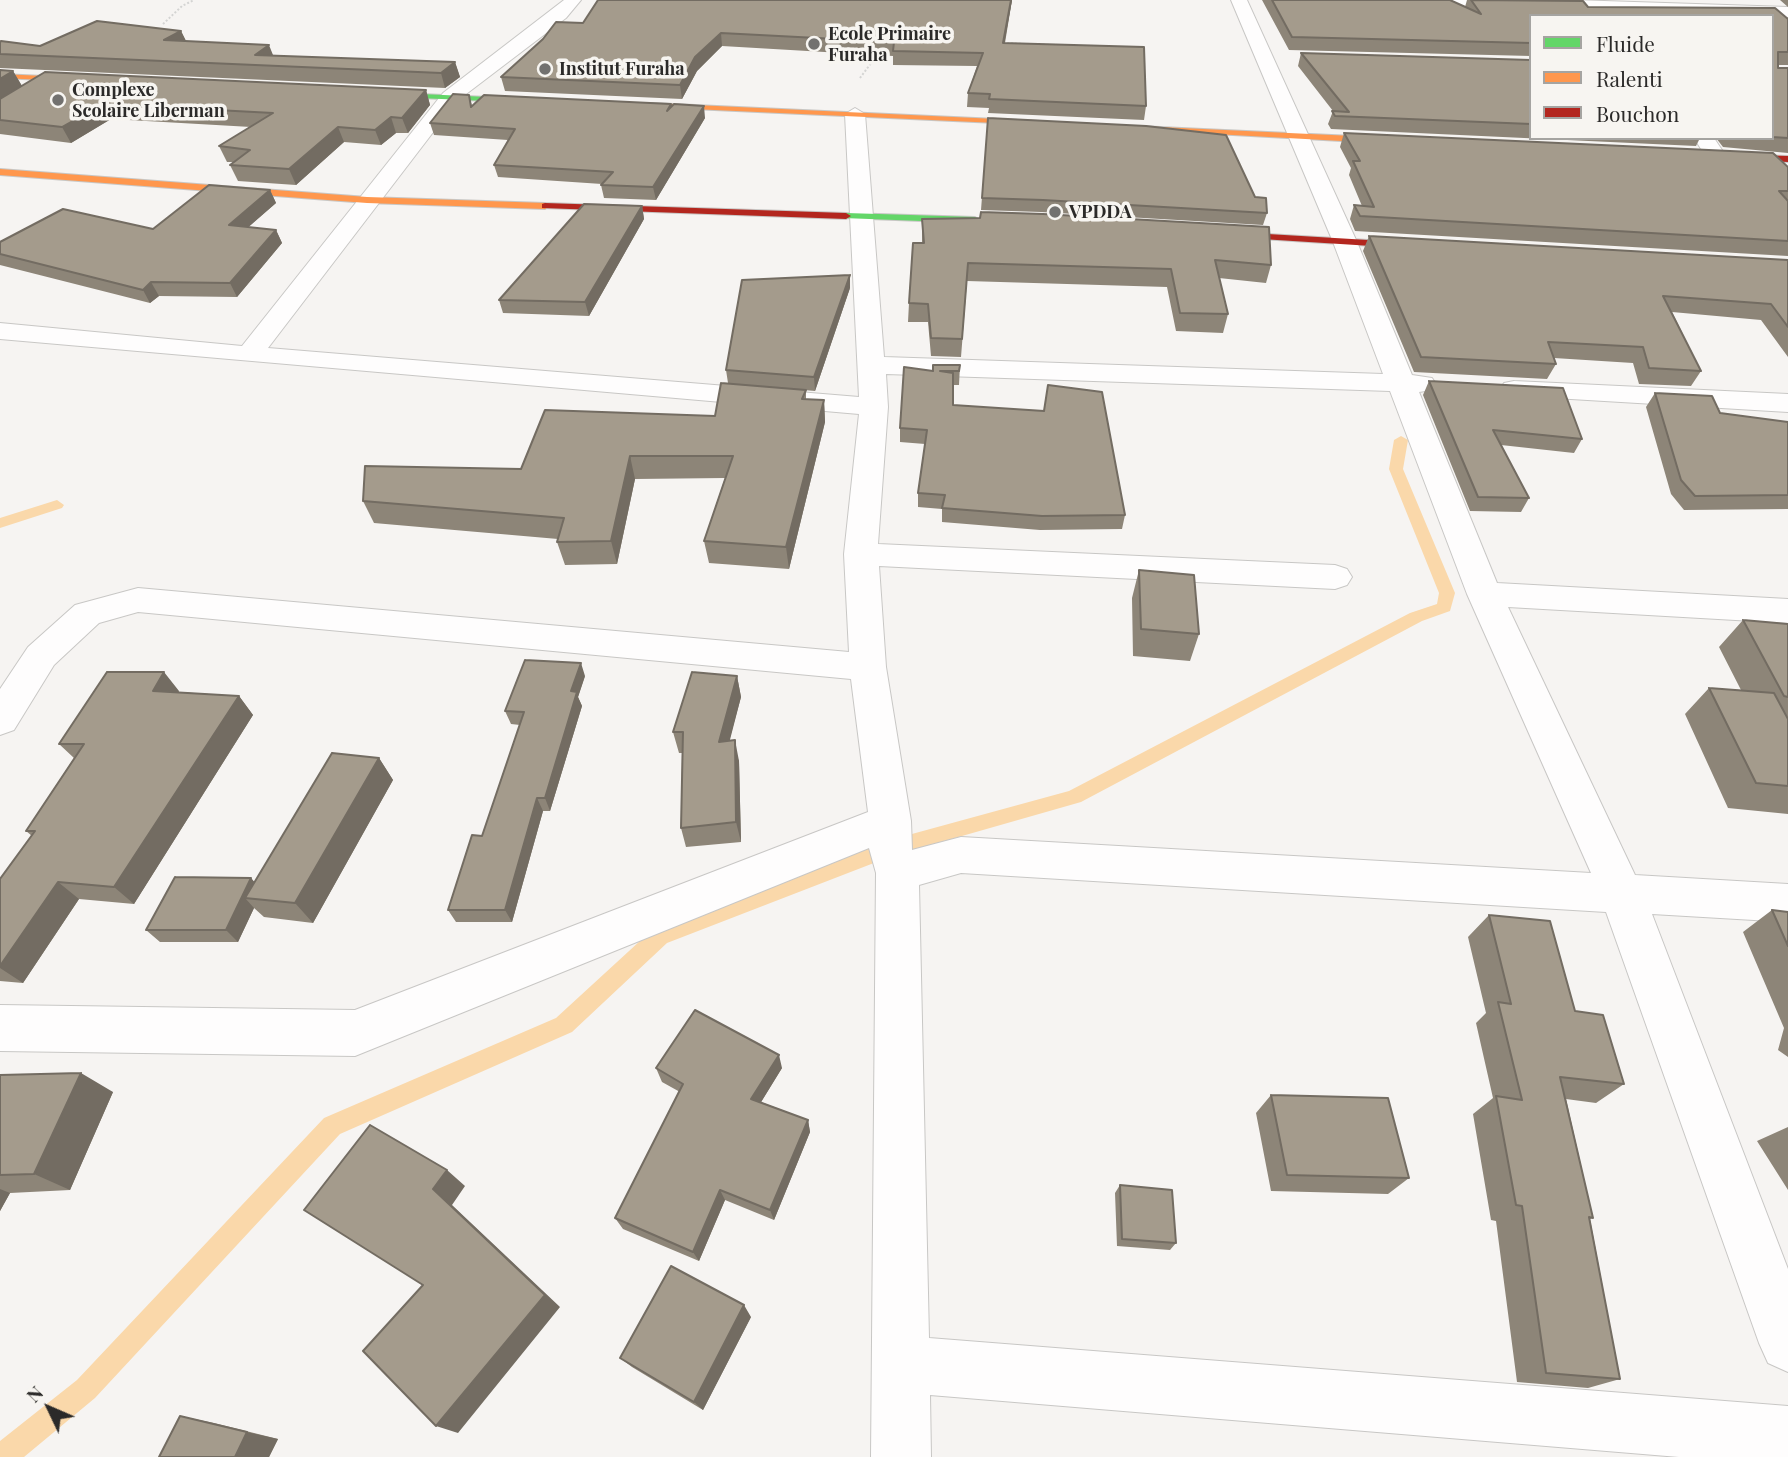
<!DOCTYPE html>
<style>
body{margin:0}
#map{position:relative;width:1788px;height:1457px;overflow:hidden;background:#f6f4f2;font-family:"Playfair Display",serif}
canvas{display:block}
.legend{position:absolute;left:1529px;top:14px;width:245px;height:126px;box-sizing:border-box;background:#f7f5f1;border:2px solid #a5a4a1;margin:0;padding:9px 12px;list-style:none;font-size:21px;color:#2b2a29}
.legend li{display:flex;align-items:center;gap:14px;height:35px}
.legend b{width:35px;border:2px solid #a5a4a1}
.north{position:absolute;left:14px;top:1373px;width:70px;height:70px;-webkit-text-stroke:5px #f7f5f1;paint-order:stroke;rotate:314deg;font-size:19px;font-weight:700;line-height:28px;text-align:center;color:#2b2a29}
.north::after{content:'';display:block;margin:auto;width:24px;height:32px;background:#2b2a29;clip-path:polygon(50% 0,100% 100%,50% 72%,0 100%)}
</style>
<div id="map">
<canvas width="1788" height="1457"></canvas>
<ul class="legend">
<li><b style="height:9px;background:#63d668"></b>Fluide</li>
<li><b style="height:9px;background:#ff974d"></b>Ralenti</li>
<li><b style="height:9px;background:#b3261e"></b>Bouchon</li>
</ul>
<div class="north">N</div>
</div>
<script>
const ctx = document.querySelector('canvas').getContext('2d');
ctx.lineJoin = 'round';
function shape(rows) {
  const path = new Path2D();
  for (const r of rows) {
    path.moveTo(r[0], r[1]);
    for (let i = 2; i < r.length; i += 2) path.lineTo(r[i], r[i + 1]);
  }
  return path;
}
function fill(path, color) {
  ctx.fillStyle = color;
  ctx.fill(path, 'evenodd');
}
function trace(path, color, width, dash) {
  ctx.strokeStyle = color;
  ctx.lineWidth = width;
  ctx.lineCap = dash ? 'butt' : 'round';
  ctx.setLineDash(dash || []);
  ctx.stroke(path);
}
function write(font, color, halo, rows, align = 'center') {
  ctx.font = font + ' "Playfair Display",serif';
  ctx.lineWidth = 7;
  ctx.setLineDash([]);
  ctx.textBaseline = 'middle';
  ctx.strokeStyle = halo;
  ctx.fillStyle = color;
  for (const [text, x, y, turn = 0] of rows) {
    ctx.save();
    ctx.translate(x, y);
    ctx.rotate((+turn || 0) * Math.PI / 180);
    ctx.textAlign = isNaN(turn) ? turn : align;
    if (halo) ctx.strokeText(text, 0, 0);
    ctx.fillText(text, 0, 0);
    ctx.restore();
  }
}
const stream = shape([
 [1401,436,1408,440,1403,469,1455,593,1450,611,1422,621,1081,802,892,856,667,943,572,1032,340,1134,95,1398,24,1457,0,1457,0,1441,77,1380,324,1118,556,1018,653,929,890,840,1069,791,1410,613,1437,604,1439,593,1389,469,1394,440,1401,436],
 [57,500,64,505,62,508,0,528,0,518,57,500]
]);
const path = shape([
 [163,24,182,6,194,0],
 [999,43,1081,46],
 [860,78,880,51]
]);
const street = shape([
 [564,0,581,0,566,18,457,101,268,348,859,397,845,114,855,108,865,114,884,357,1383,374,1333,242,1231,0,1247,0,1357,242,1412,375,1432,378,1436,384,1432,390,1419,392,1497,583,1788,599,1788,623,1508,607,1635,875,1788,884,1788,922,1652,914,1788,1269,1788,1372,1768,1363,1759,1343,1606,912,961,873,919,885,929,1338,1788,1406,1788,1457,1679,1457,930,1395,931,1457,871,1457,876,873,869,848,355,1056,0,1051,0,1005,355,1010,868,812,851,679,138,612,99,623,54,665,14,730,0,735,0,689,28,647,75,605,138,588,849,652,844,554,859,414,0,339,0,323,242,346,443,93,564,0],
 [886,374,1390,391,1467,594,1591,873,961,837,912,850,911,821,886,667,879,566,1335,589,1347,585,1352,577,1347,569,1335,565,878,544,888,407,886,374],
 [1411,0,1573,0,1788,7,1788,17,1419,5,1411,0],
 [1694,138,1714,138,1726,156,1715,162,1708,160,1694,138],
 [1514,381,1788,394,1788,412,1504,395,1500,389,1504,383,1514,381]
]);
const fast = shape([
 [376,92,533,99,537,101,533,103,373,96,376,92],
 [846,213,975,217,980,220,975,223,843,218,843,214,846,213]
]);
const slow = shape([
 [0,74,89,78,93,80,89,82,0,78,0,74],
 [652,103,1040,121,1044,123,1040,125,649,107,652,103],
 [1139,126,1396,138,1400,141,1396,144,1142,130,1139,130,1139,126],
 [0,169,367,197,545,203,550,206,545,209,367,203,0,175,0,169]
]);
const jam = shape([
 [1726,154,1788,156,1788,162,1723,159,1723,155,1726,154],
 [545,203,846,213,851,216,846,219,542,208,542,204,545,203],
 [1217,231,1419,243,1424,246,1419,249,1214,236,1214,232,1217,231]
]);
const wall = shape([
 [598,0,1012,0,1005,43,1146,106,1144,120,988,113,989,108,967,107,968,93,977,66,893,65,893,56,722,46,697,71,682,99,505,91,501,77,583,23],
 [1262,0,1450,0,1465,7,1467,0,1563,0,1583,1,1588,7,1775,8,1788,19,1788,65,1778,65,1778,68,1788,68,1788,153,1723,147,1716,138,1772,138,1772,16,1531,16,1531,56,1289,50],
 [1780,0,1788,0,1788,7],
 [181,31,186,41,274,56,455,62,460,77,445,88,0,68,0,42,40,46],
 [1301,53,1531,60,1531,138,1700,138,1696,146,1331,129,1328,124,1333,111,1298,66],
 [0,70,13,71,22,86,426,90,430,105,408,133,396,133,381,145,344,142,296,185,238,181,230,165,233,162,227,162,219,146,251,127,111,119,71,143,0,134],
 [469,95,472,106,671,104,671,106,705,118,656,200,604,198,601,185,602,184,498,177,494,165,508,140,434,135,430,123],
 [988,118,1255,197,1267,213,1263,225,1041,212,981,210],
 [1344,133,1788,167,1788,256,1355,231,1350,219,1354,205,1362,206,1349,175,1351,168,1340,147],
 [270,190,276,203,248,227,276,230,282,243,237,297,159,296,150,303,0,265,0,242,153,229],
 [642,206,644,219,589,316,503,313,499,300],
 [922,219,1271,265,1266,283,1219,278,1228,314,1223,333,1176,331,1167,287,967,281,961,357,931,356,928,322,908,322,909,303,922,243],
 [1369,236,1788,260,1788,357,1761,320,1672,312,1701,371,1691,386,1639,384,1633,363,1554,358,1556,364,1547,379,1414,372,1363,251],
 [850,288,815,391,772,387,806,390,806,399,824,400,825,422,789,569,709,563,704,541,725,478,635,479,617,564,565,565,557,542,558,539,374,523,363,501,521,469,715,416,728,383,726,370],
 [933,365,960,365,959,385,953,385,953,405,1125,515,1122,529,1040,530,942,522,942,509,918,507,918,493,925,444,900,442,900,428,933,371],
 [1429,381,1582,439,1574,453,1501,445,1529,498,1521,512,1470,511,1423,395],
 [1655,393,1720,413,1788,422,1788,509,1684,510,1671,494,1646,407],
 [1139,570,1199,634,1190,661,1133,656,1132,598],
 [1743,620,1788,624,1788,814,1728,808,1685,714,1709,688,1741,690,1719,647],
 [585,676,578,697,582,706,550,811,543,811,512,922,456,922,448,910,482,836,520,725,511,724,505,711],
 [737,676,741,697,729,741,739,761,741,842,686,847,681,828,682,753,679,753,673,732],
 [179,691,179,692,239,696,253,715,134,904,79,899,23,983,0,981,0,879,32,836,26,831,74,758,59,744],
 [379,758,393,780,313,923,264,917,254,908,238,942,160,942,146,930,251,878,254,882],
 [1772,910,1788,912,1788,1057,1778,1050,1784,1028,1743,932],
 [1489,915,1575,1011,1624,1084,1596,1103,1566,1099,1593,1218,1590,1219,1620,1379,1588,1388,1517,1382,1496,1221,1491,1220,1473,1114,1493,1098,1476,1023,1486,1013,1468,937],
 [656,1068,782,1068,761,1102,808,1120,810,1132,774,1220,725,1200,699,1261,623,1229,615,1218,680,1092,662,1082],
 [0,1075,113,1092,70,1190,10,1193,0,1211],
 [1271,1095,1409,1178,1388,1194,1271,1191,1256,1113],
 [1788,1127,1788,1190,1757,1141],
 [1120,1185,1176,1243,1170,1250,1117,1246,1115,1193],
 [751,1317,703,1410,632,1367,620,1358],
 [180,1416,214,1423,278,1439,269,1457]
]);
const shadedWall = shape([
 [1011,0,1012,0,1002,57,1003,43],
 [181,31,188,45,164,40],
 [721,33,722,46,697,71,682,99,680,85,695,57],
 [269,45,275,60,255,55],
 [455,62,460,77,445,88,441,73],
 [13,71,22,86,0,99,0,79],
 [426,90,430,105,408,133,402,118],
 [103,104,111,119,71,143,62,127],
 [704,106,705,118,656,200,653,187],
 [391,117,396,133,381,145,375,130],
 [338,127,344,142,296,185,289,169],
 [270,190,276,203,236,238,229,225],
 [642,206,644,219,589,316,585,302],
 [276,230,282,243,237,297,230,283],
 [850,275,850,288,815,391,814,377],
 [151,282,159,296,150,303,143,290],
 [824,400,825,422,789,569,786,547],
 [630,456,635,479,617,564,611,541],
 [581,663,585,676,578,697,582,706,550,811,545,798,571,691],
 [164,672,179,691,169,710,153,691],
 [737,676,741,697,724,763,719,742],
 [239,696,253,715,134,904,114,887],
 [735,740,739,761,741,842,736,822],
 [379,758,393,780,313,923,295,903],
 [537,798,543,811,512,922,505,910],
 [251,878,262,891,245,898,254,908,238,942,226,930],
 [58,882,79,899,23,983,0,968,0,966],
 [779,1055,782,1068,755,1112,751,1099],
 [81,1073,113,1092,70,1190,34,1174],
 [808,1120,810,1132,774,1220,770,1210],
 [447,1170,465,1186,452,1205,560,1307,458,1433,436,1426,433,1189],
 [0,1189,10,1193,0,1211],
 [720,1190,725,1200,699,1261,693,1252],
 [744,1305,751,1317,703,1410,694,1402],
 [247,1432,278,1439,269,1457,235,1457]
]);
const building = shape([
 [598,0,1011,0,1003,43,1144,47,1146,106,989,99,990,94,968,93,983,53,893,51,894,42,721,33,695,57,680,85,501,77,543,39,556,22,583,23,598,0],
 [1272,0,1450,0,1481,14,1471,0,1583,1,1588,7,1775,8,1788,19,1788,52,1778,52,1778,68,1788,68,1788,138,1772,137,1772,16,1531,16,1531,43,1292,37,1272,0],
 [97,21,181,31,164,40,269,45,255,55,455,62,441,73,0,54,0,42,1,41,40,46,97,21],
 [1301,53,1531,60,1531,124,1335,116,1332,111,1349,112,1301,53],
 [0,70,13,71,0,79,0,70],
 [45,72,426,90,402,118,391,117,375,130,338,127,289,169,230,165,250,150,219,146,273,113,103,104,62,127,0,120,0,99,45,72],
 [453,94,469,95,471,107,484,95,671,104,667,111,674,104,704,106,653,187,601,185,613,172,494,165,515,129,430,123,453,94],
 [988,118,1146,126,1226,135,1255,197,1266,198,1267,213,1043,200,982,198,988,118],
 [1344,133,1773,153,1788,167,1788,191,1779,191,1788,201,1788,241,1360,216,1354,205,1374,207,1353,161,1360,161,1344,133],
 [209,185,270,190,229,225,276,230,230,283,151,282,143,290,0,254,0,242,63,209,153,229,209,185],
 [584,204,642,206,585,302,499,300,584,204],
 [981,212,1043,214,1269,227,1271,265,1215,260,1228,314,1180,313,1171,269,968,263,962,339,931,338,928,304,909,303,913,243,924,243,922,219,980,218,981,212],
 [1369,236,1788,260,1788,327,1771,304,1663,296,1701,371,1649,368,1643,347,1548,342,1556,364,1421,357,1369,236],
 [850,275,814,377,726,370,742,280,850,275],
 [933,365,960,365,959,371,940,371,953,373,953,405,1044,411,1048,385,1102,392,1125,515,1042,516,942,508,945,495,918,493,927,430,900,428,904,367,933,371,933,365],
 [1429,381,1563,388,1582,439,1493,430,1529,498,1478,497,1429,381],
 [721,383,806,390,802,399,824,400,786,547,704,541,733,456,630,456,611,541,557,542,564,518,363,501,365,466,521,469,545,410,715,416,721,383],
 [1655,393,1712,396,1720,413,1788,422,1788,495,1695,496,1681,480,1655,393],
 [1139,570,1194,575,1199,634,1141,629,1139,570],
 [1743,620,1788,624,1788,697,1784,696,1743,620],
 [525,660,581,663,571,691,577,692,545,798,537,798,505,910,448,910,472,835,482,836,524,712,505,711,525,660],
 [107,672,164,672,153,691,239,696,114,887,58,882,0,966,0,879,35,831,26,831,84,744,59,744,107,672],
 [692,672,737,676,719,742,735,740,736,822,681,828,683,732,673,732,692,672],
 [1709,688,1774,693,1788,719,1788,786,1756,783,1709,688],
 [332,753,379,758,295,903,245,898,332,753],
 [175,877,251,878,226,930,146,930,175,877],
 [1772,910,1788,912,1788,946,1772,910],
 [1489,915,1550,921,1575,1011,1603,1015,1624,1084,1560,1077,1593,1218,1589,1217,1620,1379,1546,1373,1522,1206,1516,1205,1496,1096,1522,1100,1498,1002,1511,1004,1489,915],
 [695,1010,779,1055,751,1099,808,1120,770,1210,720,1190,693,1252,615,1218,683,1084,656,1068,695,1010],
 [81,1073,34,1174,0,1175,0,1075,81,1073],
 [1271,1095,1388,1098,1409,1178,1287,1175,1271,1095],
 [370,1125,447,1170,433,1189,545,1295,436,1426,363,1351,423,1285,304,1210,370,1125],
 [1120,1185,1172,1190,1176,1243,1122,1239,1120,1185],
 [671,1266,744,1305,694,1402,620,1358,671,1266],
 [180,1416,247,1432,235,1457,159,1457,180,1416]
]);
const markers = [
 [814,44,7,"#72716f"],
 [545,69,7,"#72716f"],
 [58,100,7,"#72716f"],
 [1055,212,7,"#72716f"]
];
const farPoinames = [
 ["Ecole Primaire",828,34],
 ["Furaha",828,55],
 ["Institut Furaha",559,69],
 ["Complexe",72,90],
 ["Scolaire Liberman",72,111],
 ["VPDDA",1069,212]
];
fill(stream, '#fad8aa');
trace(street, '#c8c7c5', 2);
trace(fast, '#c8c7c5', 2);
trace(slow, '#c8c7c5', 2);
trace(jam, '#c8c7c5', 2);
trace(path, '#d4d4d3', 2, [2, 2]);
fill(street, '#fefdfd');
fill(fast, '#63d668');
fill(slow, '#ff974d');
fill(jam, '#b3261e');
fill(wall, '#8d8578');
fill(shadedWall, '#736c62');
fill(building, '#a49b8c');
trace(building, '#736c62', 2);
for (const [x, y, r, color] of markers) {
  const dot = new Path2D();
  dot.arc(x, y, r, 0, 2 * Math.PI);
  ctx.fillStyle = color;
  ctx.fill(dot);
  trace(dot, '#f7f5f1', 2.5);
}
write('bold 18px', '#2b2a29', '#f7f5f1', farPoinames, 'left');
</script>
